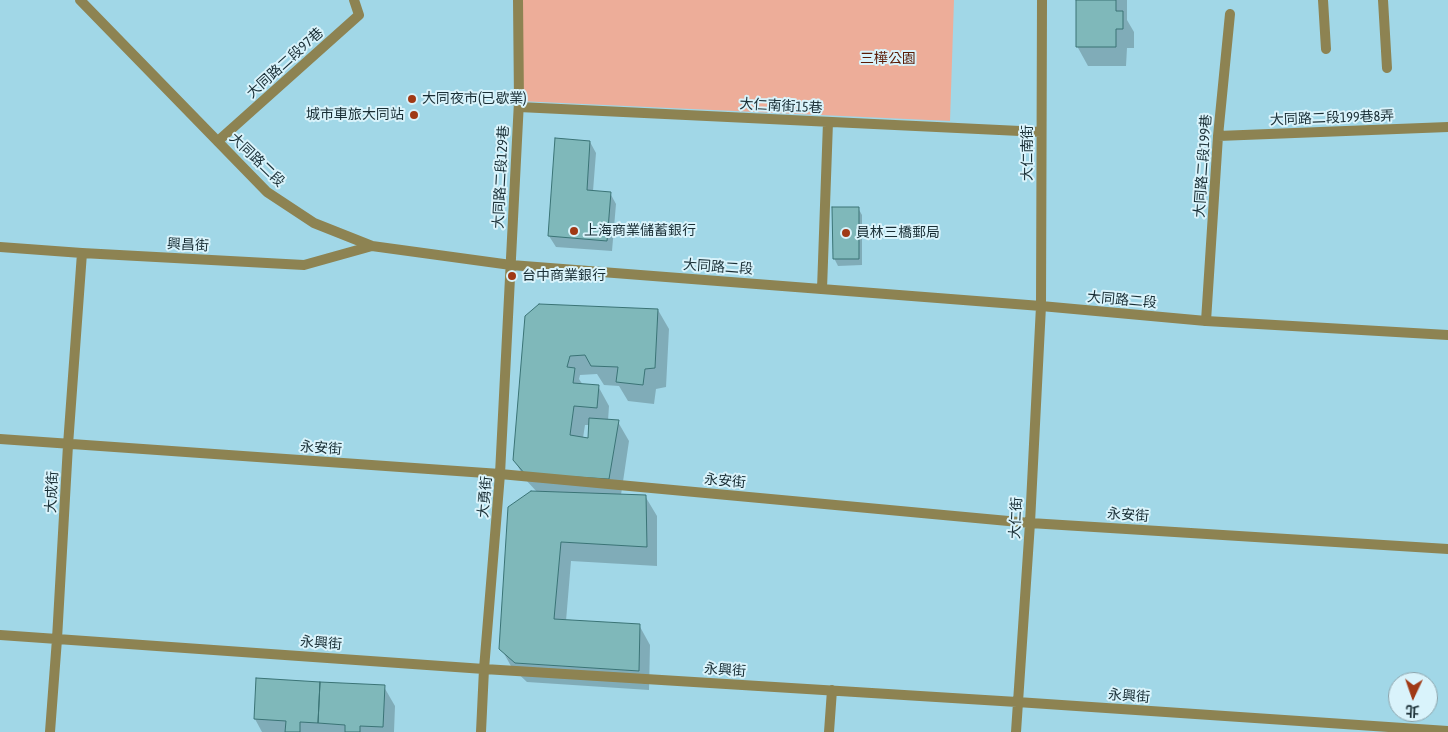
<!DOCTYPE html>
<meta charset="utf-8">
<style>
body{margin:0}
#map{position:relative;width:1448px;height:732px;overflow:hidden;background:#a1d7e7;font-family:"Asap Condensed","Noto Sans TC",sans-serif}
canvas{display:block}
.north{position:absolute;left:1388px;top:672px;width:50px;height:50px;box-sizing:border-box;background:#d9f3fb;border:1px solid #8ca4ac;border-radius:50%;rotate:183deg;font-size:14px;font-weight:700;line-height:20px;text-align:center;color:#192e35}
.north::after{content:'';display:block;margin:auto;width:18px;height:22px;background:#a03915;clip-path:polygon(50% 0,100% 100%,50% 72%,0 100%)}
</style>
<div id="map">
<canvas width="1448" height="732"></canvas>
<div class="north">北</div>
</div>
<script>
const ctx = document.querySelector('canvas').getContext('2d');
ctx.lineJoin = 'round';
function fill(path, color) {
  ctx.fillStyle = color;
  ctx.fill(path, 'evenodd');
}
function shape(rows) {
  const path = new Path2D();
  for (const r of rows) {
    path.moveTo(r[0], r[1]);
    for (let i = 2; i < r.length; i += 2) path.lineTo(r[i], r[i + 1]);
  }
  return path;
}
function trace(path, color, width, dash) {
  ctx.strokeStyle = color;
  ctx.lineWidth = width;
  ctx.lineCap = dash ? 'butt' : 'round';
  ctx.setLineDash(dash || []);
  ctx.stroke(path);
}
function write(font, color, halo, rows, align = 'center') {
  ctx.font = font + ' "Asap Condensed","Noto Sans TC",sans-serif';
  ctx.lineWidth = 4;
  ctx.setLineDash([]);
  ctx.textBaseline = 'middle';
  ctx.strokeStyle = halo;
  ctx.fillStyle = color;
  for (const [text, x, y, turn = 0] of rows) {
    ctx.save();
    ctx.translate(x, y);
    ctx.rotate((+turn || 0) * Math.PI / 180);
    ctx.textAlign = isNaN(turn) ? turn : align;
    if (halo) ctx.strokeText(text, 0, 0);
    ctx.fillText(text, 0, 0);
    ctx.restore();
  }
}
const green = shape([
 [518,0,954,0,950,121,519,101]
]);
const shadow = shape([
 [1077,0,1127,0,1127,20,1134,32,1134,48,1127,48,1126,66,1088,66,1077,46],
 [590,142,596,153,593,191,610,193,616,204,612,251,556,247,549,236],
 [858,208,862,215,862,265,838,266,834,258],
 [658,310,669,329,666,387,656,389,654,404,628,401,619,386,604,385,597,374,580,375,579,379,583,385,598,386,609,406,608,421,618,422,629,441,621,495,645,496,657,516,657,566,571,561,566,621,639,625,650,645,649,690,527,682,512,668,501,648,537,492,526,480,514,460,526,317],
 [585,425,590,425,590,439,583,438],
 [384,687,395,706,394,732,262,732,255,719]
]);
const building = shape([
 [1076,0,1116,0,1116,11,1123,11,1123,29,1116,29,1116,47,1076,47,1076,0],
 [555,138,590,141,587,190,611,192,607,241,548,236,555,138],
 [832,207,859,207,859,259,833,259,832,207],
 [539,304,658,309,655,368,645,369,643,385,616,382,618,367,591,366,585,355,570,356,567,367,575,368,573,383,599,385,597,408,574,406,570,435,588,438,589,418,619,420,609,479,525,474,513,460,525,316,539,304],
 [531,491,646,495,647,547,561,542,554,619,640,624,639,671,515,663,499,649,508,507,531,491],
 [256,678,320,682,318,723,300,722,300,732,285,732,286,721,254,719,256,678],
 [320,682,385,685,383,727,360,726,360,732,345,732,345,725,318,723,320,682]
]);
const service = shape([
 [1323,0,1326,49],
 [1383,0,1387,68],
 [1218,136,1448,127],
 [1206,321,1218,136,1230,14]
]);
const minor = shape([
 [80,0,267,192,314,223,372,246,511,265,1041,306,1206,321,1448,335],
 [519,107,1041,132],
 [218,141,359,15,354,0],
 [0,247,82,253,304,265,372,246],
 [822,289,828,122],
 [0,439,500,474,1030,523,1448,549],
 [0,635,484,669,1017,702,1448,731],
 [50,732,57,639,68,445,82,253],
 [481,732,484,669,500,474,519,101,518,0],
 [829,732,832,690],
 [1016,732,1030,523,1041,306,1042,0]
]);
const markers = [
 [412,99,5,"#a03915"],
 [414,115,5,"#a03915"],
 [574,231,5,"#a03915"],
 [846,233,5,"#a03915"],
 [512,276,5,"#a03915"]
];
const parkNames = [
 ["三樺公園",888,59]
];
const streetNames = [
 ["大同路二段97巷",285,63,-42],
 ["大仁南街15巷",781,106,3],
 ["大同路二段199巷8弄",1332,118,-2],
 ["大仁南街",1028,153,-90],
 ["大同路二段",257,160,44],
 ["大同路二段199巷",1203,166,-86],
 ["大同路二段129巷",501,177,-87],
 ["興昌街",188,245,3],
 ["大同路二段",718,267,4],
 ["大同路二段",1122,300,5],
 ["永安街",321,448,4],
 ["永安街",725,481,5],
 ["大成街",52,492,-87],
 ["大勇街",485,497,-85],
 ["永安街",1128,515,4],
 ["大仁街",1016,518,-87],
 ["永興街",321,643,4],
 ["永興街",725,670,4],
 ["永興街",1129,696,4]
];
const poiNames = [
 ["大同夜市(已歇業)",422,99],
 ["城市車旅大同站",404,115,"right"],
 ["上海商業儲蓄銀行",584,231],
 ["員林三橋郵局",856,233],
 ["台中商業銀行",522,276]
];
fill(green, '#edad99');
fill(shadow, '#0003');
fill(building, '#7fb8ba');
trace(building, '#3a7375', 1);
trace(service, '#8d8352', 10);
trace(minor, '#8d8352', 10);
for (const [x, y, r, color] of markers) {
  const dot = new Path2D();
  dot.arc(x, y, r, 0, 2 * Math.PI);
  ctx.fillStyle = color;
  ctx.fill(dot);
  trace(dot, '#d9f3fb', 2);
}
write('14px', '#5a1b05', '#d9f3fb', parkNames);
write('14px', '#192e35', '#d9f3fb', streetNames);
write('14px', '#192e35', '#d9f3fb', poiNames, 'left');
</script>
